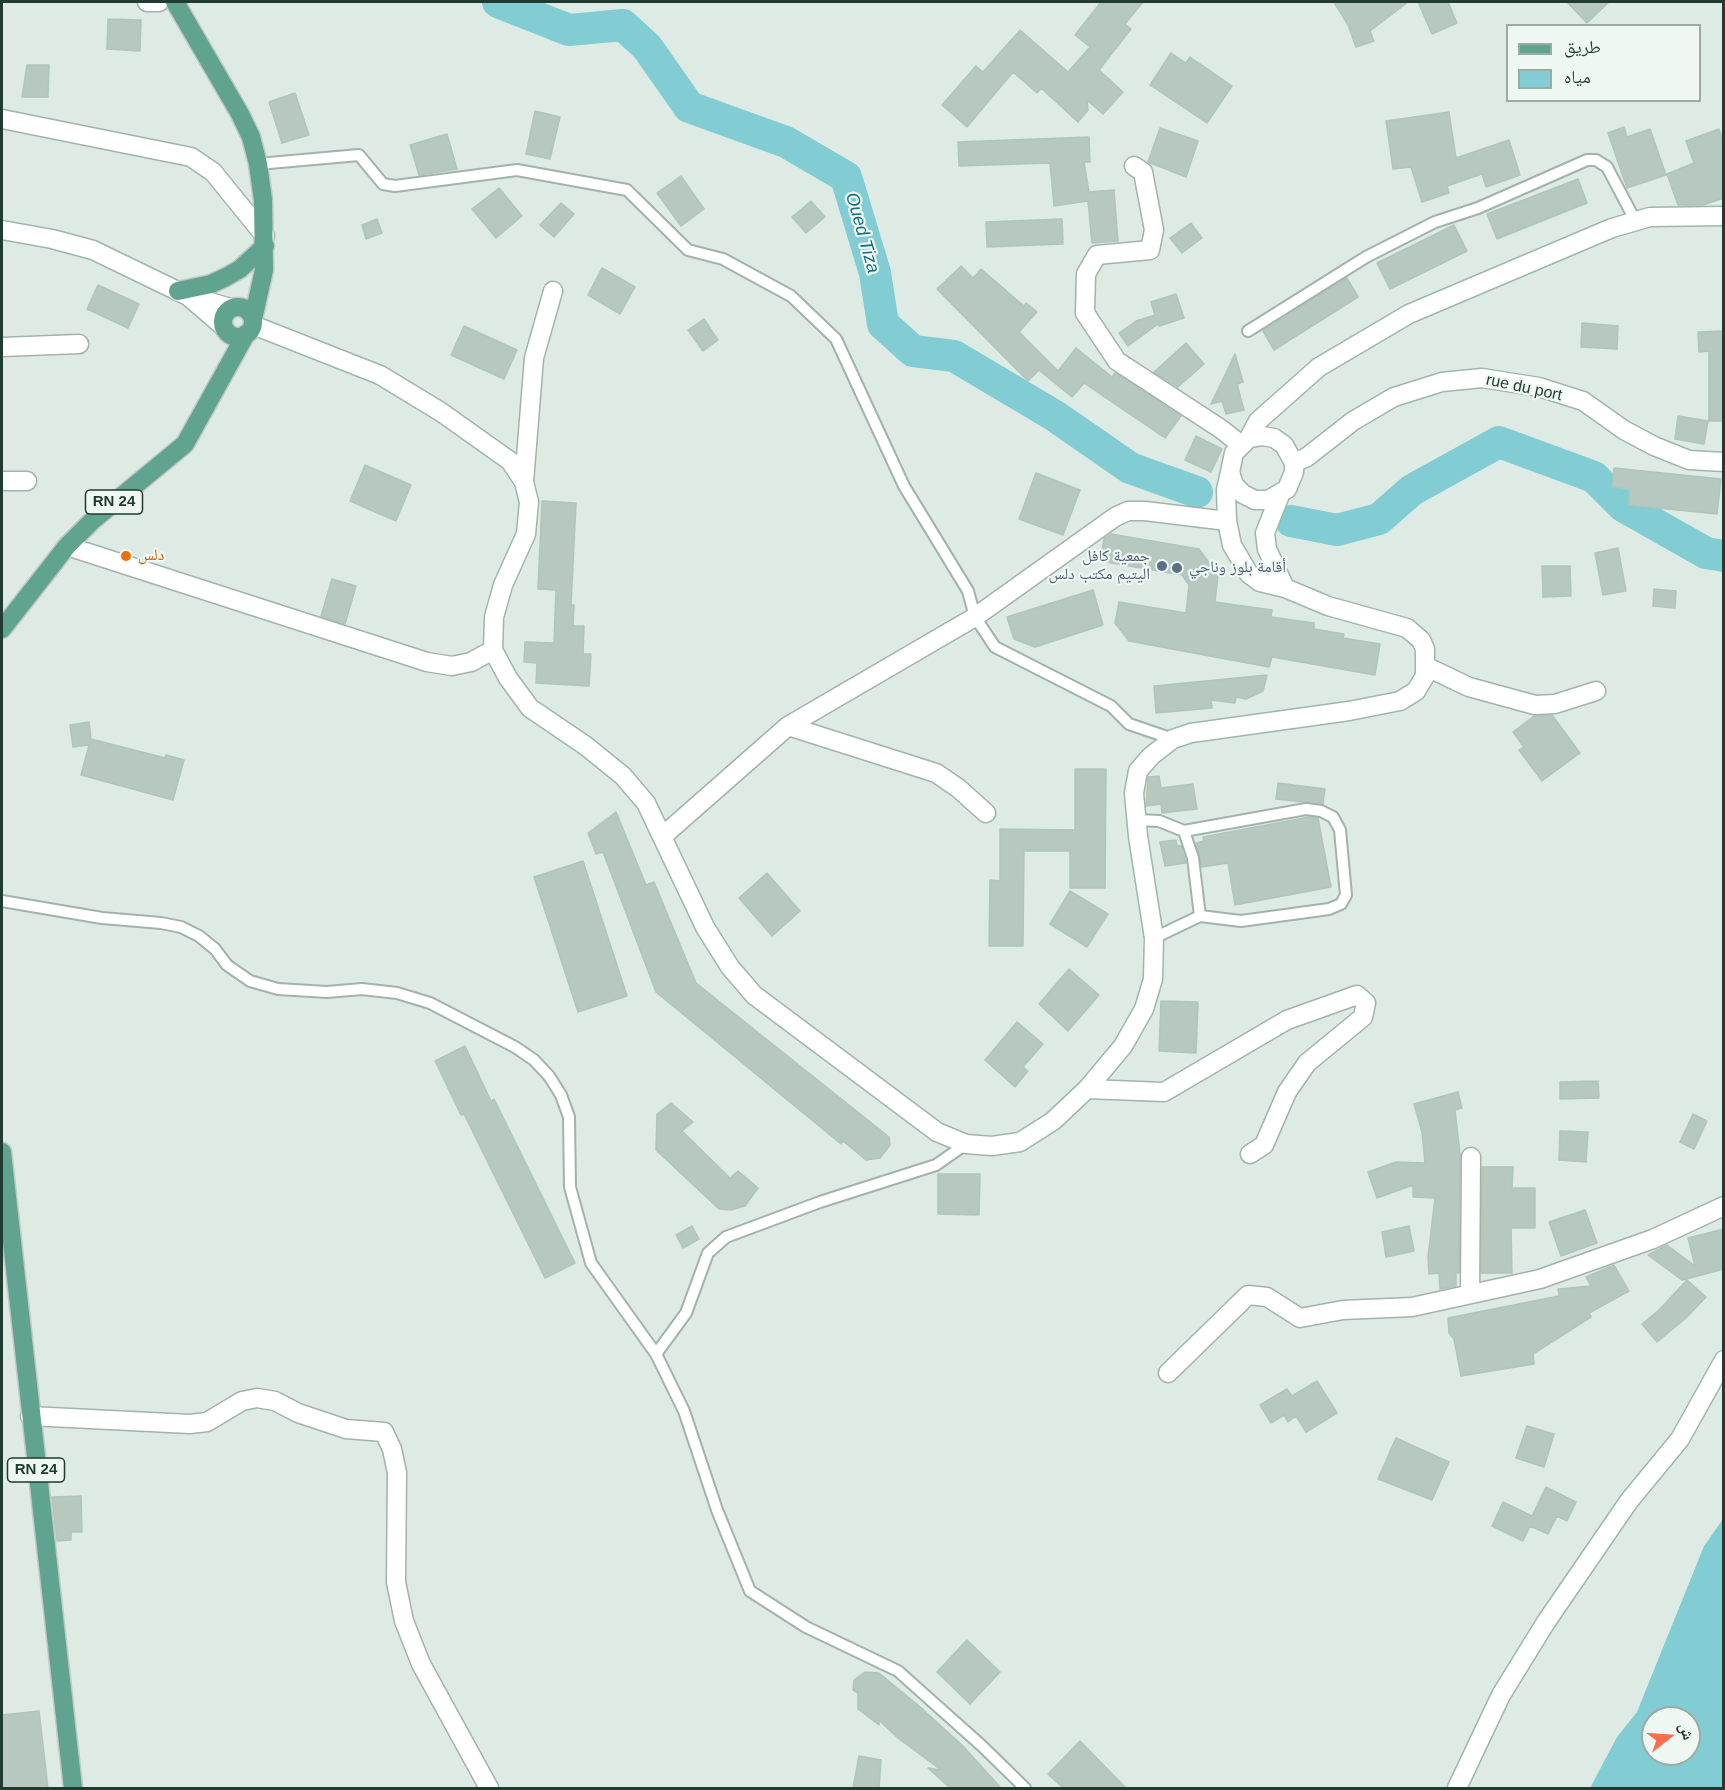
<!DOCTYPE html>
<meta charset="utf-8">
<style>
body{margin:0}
#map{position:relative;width:1725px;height:1790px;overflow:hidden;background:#deebe4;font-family:Arial,"Noto Naskh Arabic",sans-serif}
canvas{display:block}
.frame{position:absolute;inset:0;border:3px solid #1f3b32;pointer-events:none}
.legend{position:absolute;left:1506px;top:24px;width:195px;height:78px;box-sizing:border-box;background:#eef7f2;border:2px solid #9baca5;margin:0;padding:8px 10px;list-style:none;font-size:18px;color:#1f3b32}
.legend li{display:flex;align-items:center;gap:12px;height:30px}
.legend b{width:30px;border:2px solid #9baca5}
.north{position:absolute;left:1641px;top:1706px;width:60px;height:60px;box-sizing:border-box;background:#eef7f2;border:2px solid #9baca5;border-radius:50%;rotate:73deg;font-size:16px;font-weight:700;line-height:24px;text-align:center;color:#1f3b32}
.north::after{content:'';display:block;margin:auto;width:21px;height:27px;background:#fa6e4d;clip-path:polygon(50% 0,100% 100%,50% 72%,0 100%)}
</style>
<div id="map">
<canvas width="1725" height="1790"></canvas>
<div class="frame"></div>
<ul class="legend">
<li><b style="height:8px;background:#60a38e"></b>طريق</li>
<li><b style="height:16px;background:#82ccd4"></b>مياه</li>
</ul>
<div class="north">ش</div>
</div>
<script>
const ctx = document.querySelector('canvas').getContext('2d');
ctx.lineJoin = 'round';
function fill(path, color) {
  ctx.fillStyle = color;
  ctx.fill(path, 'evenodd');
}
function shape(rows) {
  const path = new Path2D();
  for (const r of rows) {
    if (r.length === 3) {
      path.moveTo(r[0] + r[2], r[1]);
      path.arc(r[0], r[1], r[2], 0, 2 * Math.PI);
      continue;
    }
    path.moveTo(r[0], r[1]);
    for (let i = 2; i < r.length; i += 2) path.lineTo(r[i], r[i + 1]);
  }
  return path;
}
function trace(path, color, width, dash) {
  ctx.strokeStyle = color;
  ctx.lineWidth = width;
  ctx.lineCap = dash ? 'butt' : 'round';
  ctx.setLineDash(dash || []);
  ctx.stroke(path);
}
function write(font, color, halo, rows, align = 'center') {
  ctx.font = font + ' Arial,"Noto Naskh Arabic",sans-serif';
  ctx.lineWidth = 4.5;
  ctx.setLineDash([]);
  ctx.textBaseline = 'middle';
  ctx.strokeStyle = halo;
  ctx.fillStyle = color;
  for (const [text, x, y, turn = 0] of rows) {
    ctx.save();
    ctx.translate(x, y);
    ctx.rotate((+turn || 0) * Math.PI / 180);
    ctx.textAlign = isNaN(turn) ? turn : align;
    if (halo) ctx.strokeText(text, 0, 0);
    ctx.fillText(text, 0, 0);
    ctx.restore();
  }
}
const water = shape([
 [1723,1519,1723,1788,1590,1788,1617,1737,1637,1712,1704,1546],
 [1653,1718,1689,1718,1689,1754,1653,1754]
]);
const river = shape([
 [498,2,569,30,623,25,647,47,689,107,786,142,846,177,875,273,883,324,913,351,954,356,1055,416,1130,468,1197,492],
 [1291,521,1337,530,1379,519,1412,490,1499,442,1594,477,1623,506,1706,553,1724,556]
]);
const building = shape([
 [1101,2,1143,2,1125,24,1131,29,1099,70,1123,92,1103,114,1087,100,1088,110,1078,122,1041,88,1037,93,1013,72,967,127,942,105,976,66,983,72,1020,30,1068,72,1090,47,1075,35,1101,2],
 [1334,2,1408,2,1370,31,1374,41,1356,47,1348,25,1334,2],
 [1418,2,1448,2,1457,23,1432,34,1418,2],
 [1567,2,1609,2,1587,23,1567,2],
 [108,19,141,20,140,51,107,49,108,19],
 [1171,53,1186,63,1190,57,1232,86,1207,123,1150,85,1171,53],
 [27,65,49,65,48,97,22,97,27,65],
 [295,93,309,135,282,143,269,102,295,93],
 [535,111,560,117,550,159,526,154,535,111],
 [1449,112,1456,158,1509,140,1520,175,1486,187,1482,174,1447,186,1449,193,1422,202,1411,167,1393,169,1386,121,1449,112],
 [1624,127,1627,137,1650,129,1666,175,1627,188,1608,133,1624,127],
 [1160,128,1198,141,1186,177,1148,162,1160,128],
 [1719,129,1724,141,1724,198,1703,205,1678,205,1667,174,1694,163,1686,141,1719,129],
 [447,134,457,169,419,175,410,145,447,134],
 [1089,137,1090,162,1084,162,1089,192,1114,190,1118,241,1092,243,1088,201,1054,206,1050,163,959,166,958,142,1089,137],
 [681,176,704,209,681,226,657,193,681,176],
 [1578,179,1587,203,1497,239,1487,214,1578,179],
 [499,188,522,216,496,238,472,209,499,188],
 [811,201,825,217,806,233,792,217,811,201],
 [561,203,574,214,554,237,540,225,561,203],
 [377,219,382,233,366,239,362,225,377,219],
 [1062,219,1063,244,987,247,986,222,1062,219],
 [1191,223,1202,238,1182,253,1170,238,1191,223],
 [1454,225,1467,251,1390,289,1377,263,1454,225],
 [961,266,973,278,981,269,1024,306,1026,303,1037,312,1019,332,1058,371,1076,348,1112,377,1115,373,1181,416,1165,438,1084,383,1072,397,1039,370,1028,381,937,289,961,266],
 [602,268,635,287,620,314,588,295,602,268],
 [1347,278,1358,297,1274,350,1263,331,1347,278],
 [98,285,139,304,128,328,87,309,98,285],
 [1176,294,1184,318,1159,326,1158,324,1128,346,1119,333,1136,321,1155,315,1151,302,1176,294],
 [704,319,718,340,703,351,688,330,704,319],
 [1582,323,1618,326,1617,349,1581,347,1582,323],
 [464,326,517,350,504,379,451,355,464,326],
 [1724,331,1724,421,1709,421,1709,351,1699,352,1698,332,1724,331],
 [1186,343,1204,364,1178,387,1154,372,1186,343],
 [1235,354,1243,382,1237,384,1244,410,1226,414,1222,401,1211,404,1235,354],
 [1678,416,1708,421,1704,444,1675,439,1678,416],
 [1196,436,1222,449,1211,472,1185,460,1196,436],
 [365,465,411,485,396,521,350,501,365,465],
 [1614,468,1721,479,1717,514,1629,505,1630,489,1612,487,1614,468],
 [1036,473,1080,490,1063,535,1019,519,1036,473],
 [542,501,576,503,571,605,574,605,573,626,584,626,583,654,591,654,589,686,536,683,537,663,524,662,525,642,554,643,556,590,538,589,542,501],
 [1111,534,1199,549,1218,575,1215,602,1272,610,1271,617,1314,623,1314,629,1344,634,1343,638,1380,644,1375,675,1272,657,1269,667,1129,641,1115,623,1119,602,1186,613,1189,585,1182,575,1100,561,1104,539,1111,534],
 [1618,548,1626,591,1603,595,1595,553,1618,548],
 [1542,566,1570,566,1571,596,1543,597,1542,566],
 [332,579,356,586,345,624,321,616,332,579],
 [1654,589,1676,591,1675,608,1653,606,1654,589],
 [1093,590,1103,625,1035,647,1014,639,1007,617,1093,590],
 [1267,675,1263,691,1246,699,1236,697,1235,703,1211,700,1212,708,1156,713,1154,686,1267,675],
 [1552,715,1580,753,1542,781,1519,750,1524,747,1513,732,1534,716,1552,715],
 [89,722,91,739,165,758,166,755,184,760,173,800,81,775,89,745,73,747,70,725,89,722],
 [1075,769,1106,769,1105,888,1070,888,1070,851,1024,851,1023,946,989,946,990,880,1000,881,1000,829,1075,830,1075,769],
 [1159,776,1161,788,1193,784,1197,809,1162,813,1161,804,1146,806,1148,777,1159,776],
 [1278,783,1325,789,1323,804,1276,799,1278,783],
 [616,812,646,885,654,882,696,983,889,1137,890,1145,880,1158,866,1160,843,1141,841,1144,656,992,603,852,596,854,588,833,616,812],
 [1309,817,1318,818,1331,887,1235,905,1228,863,1202,867,1196,843,1204,841,1203,837,1309,817],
 [1176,840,1177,846,1181,846,1186,863,1165,866,1160,842,1176,840],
 [583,861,627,996,578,1012,534,877,583,861],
 [767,873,800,911,772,936,739,898,767,873],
 [1070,891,1108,914,1087,947,1050,924,1070,891],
 [1069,969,1099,995,1068,1031,1039,1004,1069,969],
 [1161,1001,1198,1002,1196,1053,1159,1051,1161,1001],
 [1017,1022,1043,1044,1023,1067,1028,1071,1015,1087,985,1060,1017,1022],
 [465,1046,491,1101,494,1099,575,1263,545,1278,464,1114,461,1115,435,1061,465,1046],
 [1598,1081,1599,1098,1560,1099,1560,1082,1598,1081],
 [1458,1092,1462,1108,1455,1110,1460,1154,1459,1273,1456,1273,1456,1286,1440,1289,1439,1273,1429,1274,1428,1257,1435,1198,1413,1197,1413,1185,1377,1198,1368,1172,1396,1162,1425,1163,1422,1132,1414,1104,1458,1092],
 [671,1103,693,1122,682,1131,730,1178,738,1171,758,1188,745,1206,731,1210,719,1209,656,1150,657,1114,671,1103],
 [1693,1114,1707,1121,1694,1149,1680,1142,1693,1114],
 [1560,1131,1588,1132,1586,1162,1559,1160,1560,1131],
 [1482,1167,1513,1167,1512,1188,1535,1188,1535,1228,1511,1228,1512,1273,1481,1273,1482,1167],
 [938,1174,980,1174,979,1215,938,1214,938,1174],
 [1585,1210,1597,1243,1561,1256,1549,1222,1585,1210],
 [692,1226,699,1239,683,1248,676,1235,692,1226],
 [1409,1226,1414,1251,1386,1257,1382,1232,1409,1226],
 [1724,1229,1724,1269,1682,1280,1648,1255,1667,1245,1695,1266,1688,1238,1724,1229],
 [1614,1265,1629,1291,1589,1313,1591,1317,1533,1354,1534,1364,1461,1376,1454,1339,1449,1333,1448,1318,1559,1296,1558,1289,1591,1286,1586,1277,1614,1265],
 [1687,1280,1706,1297,1686,1318,1657,1342,1642,1324,1659,1310,1687,1280],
 [1317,1381,1337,1413,1306,1432,1296,1416,1288,1422,1284,1415,1271,1423,1260,1405,1287,1389,1292,1396,1317,1381],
 [1527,1426,1554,1434,1544,1467,1516,1458,1527,1426],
 [1396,1438,1449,1462,1432,1500,1378,1479,1396,1438],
 [1546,1487,1576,1502,1567,1521,1557,1516,1548,1534,1530,1526,1523,1541,1492,1526,1503,1502,1532,1516,1546,1487],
 [81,1496,82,1532,71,1532,71,1540,57,1541,52,1497,81,1496],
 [967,1640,1000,1672,970,1704,937,1672,967,1640],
 [865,1672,879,1673,919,1706,962,1745,1001,1788,950,1788,928,1768,941,1770,898,1738,879,1720,879,1725,858,1709,858,1693,853,1690,854,1680,865,1672],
 [39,1711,48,1788,2,1788,2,1715,39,1711],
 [1080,1741,1126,1788,1063,1788,1048,1774,1080,1741],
 [859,1756,881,1760,879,1788,853,1788,859,1756]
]);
const lane = shape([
 [258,164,359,155,383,184,395,186,517,170,627,190,688,250,723,259,791,296,836,339,904,486,968,591,975,617,995,647,1111,706,1129,724,1173,739],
 [1248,331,1366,257,1435,222,1478,208,1587,160,1596,160,1607,167,1635,220],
 [1137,820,1159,821,1184,831,1193,858,1200,916,1154,938],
 [1184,831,1306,809,1321,811,1333,817,1340,830,1346,895,1341,904,1329,909,1241,921,1200,916],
 [2,901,102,918,161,923,181,927,199,936,215,949,227,965,250,981,278,989,327,992,362,989,397,993,430,1003,515,1047,534,1060,549,1076,561,1095,569,1117,570,1187,591,1263,656,1354,684,1411,717,1510,750,1591,806,1627,898,1671,982,1746,1025,1788],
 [656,1354,686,1313,708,1253,726,1237,820,1202,936,1165,966,1144]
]);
const street = shape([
 [147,2,159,2],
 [2,119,191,157,213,172,265,236],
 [1134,166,1143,172,1154,230,1150,250,1097,255,1086,274,1085,313,1117,361,1221,429,1240,444],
 [2,347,79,344],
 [2,481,27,481],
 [524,482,534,358,553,291],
 [67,546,427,662,452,666,471,662,493,650],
 [1427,667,1469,687,1535,705,1555,704,1596,691],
 [788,726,936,773,958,788,986,813],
 [664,835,788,726,975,617,1115,517,1128,511,1145,511,1227,521],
 [1087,1089,1164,1092,1287,1020,1357,995,1366,1003,1363,1017,1307,1063,1287,1092,1264,1145,1250,1154],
 [1470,1293,1471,1157],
 [1168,1373,1248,1295,1267,1297,1300,1318,1343,1310,1412,1307,1540,1279,1653,1239,1724,1206],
 [30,1416,190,1424,207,1422,242,1401,257,1398,275,1401,298,1413,346,1429,384,1432,392,1449,397,1473,396,1582,404,1621,421,1664,489,1788]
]);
const secondary = shape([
 [2,230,52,239,93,250,188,296,224,327],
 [195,298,231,308],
 [253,325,380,375,441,412,510,461,524,482,529,502,526,534,503,585,494,617,493,650,508,678,530,708,586,746,623,776,646,803,705,927,730,967,754,995,937,1132,966,1144,992,1146,1020,1142,1053,1121,1087,1089,1123,1046,1144,1009,1153,979,1154,938,1138,836,1134,793,1138,771,1151,756,1173,739,1191,733,1349,711,1400,701,1416,691,1425,676,1425,649,1421,640,1407,628,1328,606,1285,588,1260,582,1249,574,1232,545,1227,521,1226,490,1230,472],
 [1249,438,1262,436,1274,438,1284,445,1294,463,1294,472,1287,489,1268,500,1255,500,1243,494,1234,485,1230,472,1234,453,1249,438,1258,421,1319,367,1409,314,1612,228,1650,217,1724,216],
 [1294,463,1307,457,1353,421,1394,397,1442,382,1482,378,1539,387,1583,401,1624,430,1654,446,1689,460,1724,462],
 [1280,495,1265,533,1267,549,1285,588],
 [1457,1788,1501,1695,1546,1622,1629,1501,1680,1439,1724,1360]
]);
const primary = shape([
 [175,2,240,114,251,137,258,164,263,200,264,270,253,319],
 [178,291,211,284,226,277,240,269,265,246],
 [238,322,15],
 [2,629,67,546,93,520,185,444,246,334],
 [2,1152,73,1788]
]);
const markers = [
 [126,556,6,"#e8710a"],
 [1162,566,6,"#5c6f8a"],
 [1177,568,6,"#5c6f8a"]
];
const shields = [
 [114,502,57],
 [36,1470,57]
];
const shieldNames = [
 ["RN 24",114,502],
 ["RN 24",36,1470]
];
const streetNames = [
 ["rue du port",1524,388,12]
];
const foodNames = [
 ["دلس",138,556]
];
const serviceNames = [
 ["جمعية كافل",1150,557],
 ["اليتيم مكتب دلس",1150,575],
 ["أقامة بلوز وناجي",1189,568,"left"]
];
const waterNames = [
 ["Oued Tiza",862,233,74]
];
fill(water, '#82ccd4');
trace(river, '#82ccd4', 32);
fill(building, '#b6c8c0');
trace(building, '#b0c5bb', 1.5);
trace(lane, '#a1b3ab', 14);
trace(street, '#a1b3ab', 21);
trace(secondary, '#9db7ac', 21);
trace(primary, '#c0c8c6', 21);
trace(lane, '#fff', 10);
trace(street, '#fff', 18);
trace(secondary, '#fff', 18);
trace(primary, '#60a38e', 18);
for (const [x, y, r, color] of markers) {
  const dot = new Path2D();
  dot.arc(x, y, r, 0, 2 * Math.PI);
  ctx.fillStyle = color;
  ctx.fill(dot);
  trace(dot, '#eef7f2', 2);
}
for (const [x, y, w] of shields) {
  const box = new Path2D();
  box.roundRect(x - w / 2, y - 12, w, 24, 4.5);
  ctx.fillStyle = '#eef7f2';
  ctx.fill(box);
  trace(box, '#1f3b32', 1.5);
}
write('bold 15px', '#1f3b32', null, shieldNames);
write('16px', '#1f3b32', '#eef7f2', streetNames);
write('16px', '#c56008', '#eef7f2', foodNames, 'left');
write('16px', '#4e5e75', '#eef7f2', serviceNames, 'right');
write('italic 18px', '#166f7a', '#eef7f2', waterNames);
</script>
